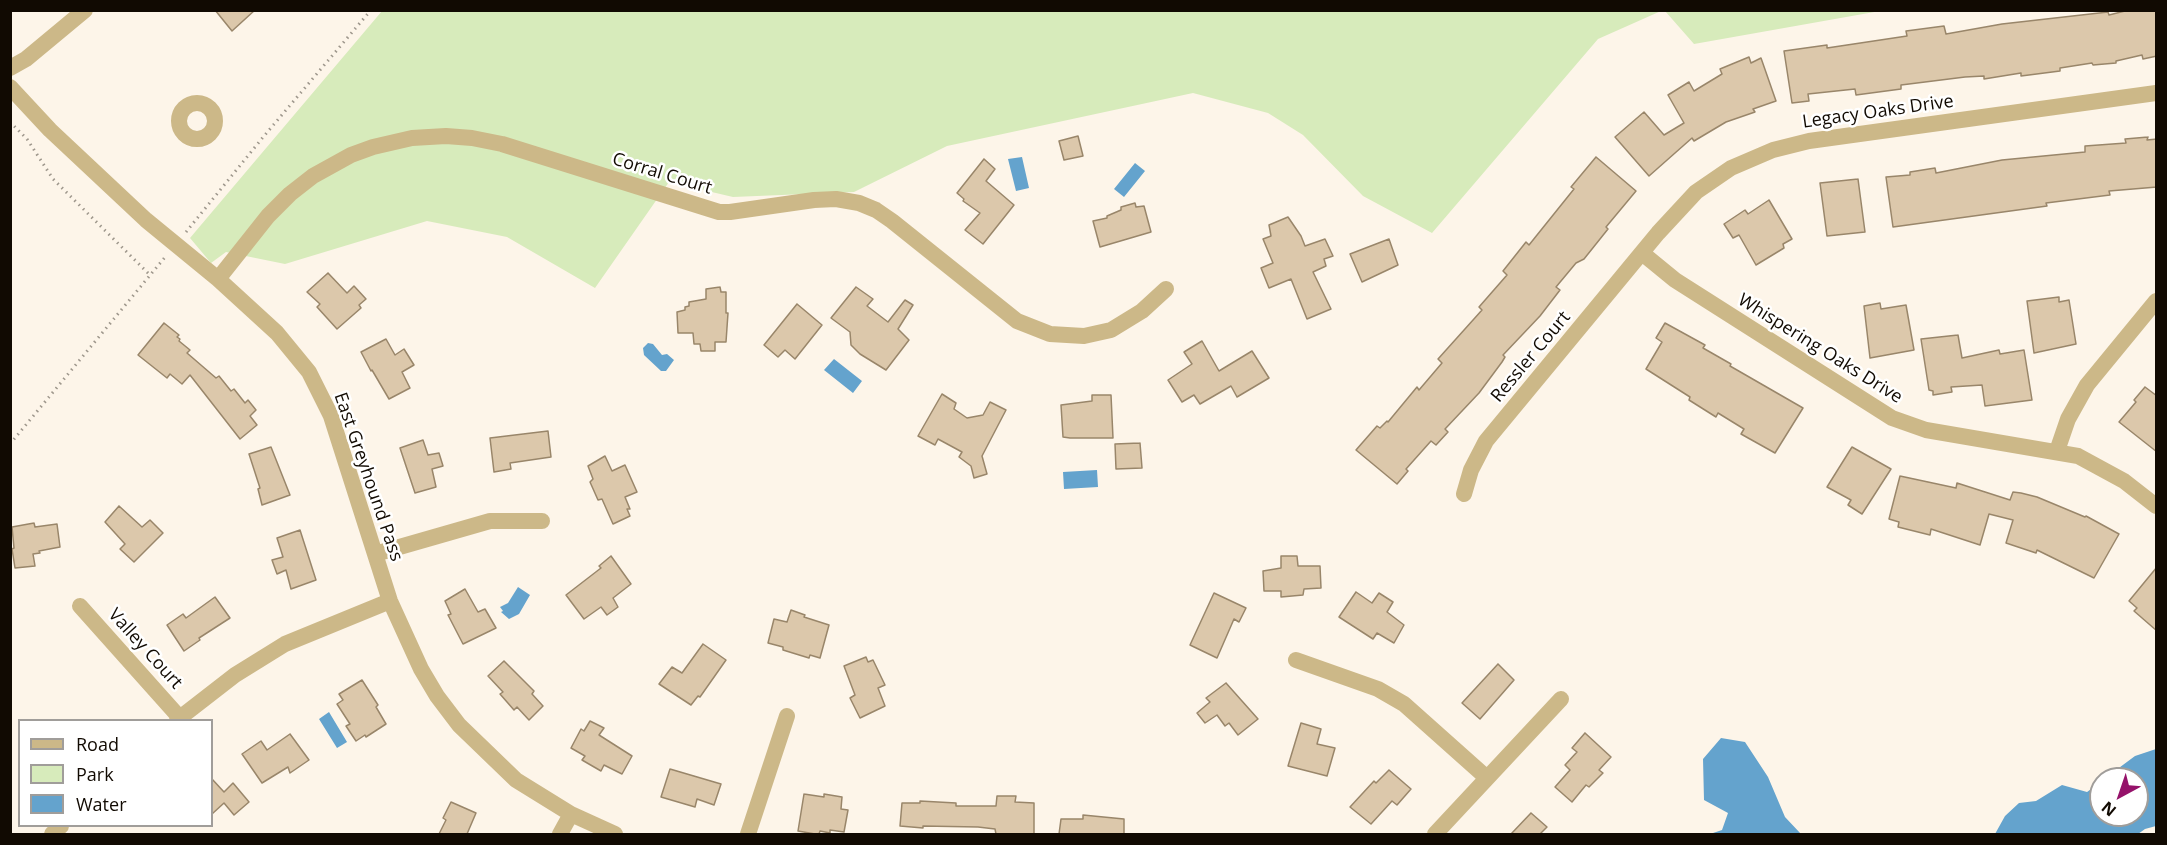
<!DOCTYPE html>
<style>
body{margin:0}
#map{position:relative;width:2167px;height:845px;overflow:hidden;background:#fdf5e9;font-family:"Open Sans",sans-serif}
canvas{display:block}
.frame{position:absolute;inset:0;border:12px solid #110a02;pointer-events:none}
.legend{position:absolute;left:18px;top:719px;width:195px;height:108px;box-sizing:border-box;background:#fff;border:2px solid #a09d9a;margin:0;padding:8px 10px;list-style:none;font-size:18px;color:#110a02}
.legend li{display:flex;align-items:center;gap:12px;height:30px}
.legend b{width:30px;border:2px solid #a09d9a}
.north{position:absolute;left:2089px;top:767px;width:60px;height:60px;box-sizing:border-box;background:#fff;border:2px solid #a09d9a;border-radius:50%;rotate:220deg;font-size:16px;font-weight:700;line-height:24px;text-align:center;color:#110a02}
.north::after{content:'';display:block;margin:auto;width:21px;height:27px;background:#95126a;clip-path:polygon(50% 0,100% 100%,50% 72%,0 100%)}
</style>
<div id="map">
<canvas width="2167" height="845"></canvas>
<div class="frame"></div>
<ul class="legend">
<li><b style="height:8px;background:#ccb888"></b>Road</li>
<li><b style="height:16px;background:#d7ebbb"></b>Park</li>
<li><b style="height:16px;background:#64a3cd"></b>Water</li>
</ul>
<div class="north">N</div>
</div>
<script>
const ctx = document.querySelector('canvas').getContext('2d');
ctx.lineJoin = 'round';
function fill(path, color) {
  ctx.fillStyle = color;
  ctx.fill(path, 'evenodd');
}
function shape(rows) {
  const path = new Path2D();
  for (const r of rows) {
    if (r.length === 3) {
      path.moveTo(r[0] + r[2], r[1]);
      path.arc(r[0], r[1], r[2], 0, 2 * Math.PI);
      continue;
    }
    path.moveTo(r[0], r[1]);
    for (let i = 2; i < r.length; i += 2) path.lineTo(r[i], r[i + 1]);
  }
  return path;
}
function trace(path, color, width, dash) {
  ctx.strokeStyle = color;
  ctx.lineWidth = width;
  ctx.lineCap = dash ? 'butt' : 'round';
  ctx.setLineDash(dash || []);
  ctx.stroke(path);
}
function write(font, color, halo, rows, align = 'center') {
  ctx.font = font + ' "Open Sans",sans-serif';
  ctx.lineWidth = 5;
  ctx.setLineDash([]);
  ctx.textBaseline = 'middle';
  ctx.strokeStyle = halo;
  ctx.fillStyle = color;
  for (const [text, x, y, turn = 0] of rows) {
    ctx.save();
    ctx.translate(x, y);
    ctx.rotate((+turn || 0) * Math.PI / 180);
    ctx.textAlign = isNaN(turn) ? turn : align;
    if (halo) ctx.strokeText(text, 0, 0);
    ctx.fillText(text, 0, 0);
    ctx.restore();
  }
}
const green = shape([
 [382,11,1661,11,1598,39,1432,233,1363,196,1303,135,1268,113,1193,93,947,146,854,192,733,197,669,182,595,288,507,237,427,221,285,264,226,252,211,263,190,238],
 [1665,11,1880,11,1694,44]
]);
const water = shape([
 [1022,157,1029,188,1016,191,1008,159],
 [1135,163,1145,171,1124,197,1114,189],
 [648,343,653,344,662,355,667,354,674,360,666,371,661,371,644,355,643,348],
 [834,359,862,381,853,393,824,370],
 [1097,470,1098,487,1064,489,1063,472],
 [518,587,530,595,519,614,509,619,501,612,503,611,500,607,508,603],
 [329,712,347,742,337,748,319,719],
 [1721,738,1745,742,1768,777,1785,817,1801,834,1710,834,1722,830,1728,813,1704,800,1703,759],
 [2156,749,2156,826,2145,829,2138,834,1995,834,2005,816,2019,803,2036,801,2062,785,2087,792,2101,782,2101,815,2137,815,2137,779,2104,779,2135,756]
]);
const building = shape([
 [215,10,255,10,232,31,215,10],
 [2129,10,2157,10,2157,56,2143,59,2142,55,2116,61,2116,63,2093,65,2092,63,2060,68,2060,71,2021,76,2021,73,1984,79,1984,76,1965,77,1901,85,1901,89,1856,95,1855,89,1808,94,1809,101,1792,103,1784,51,1827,45,1827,48,1907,36,1906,31,1944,26,1946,34,2002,24,2108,12,2109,15,2129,10],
 [1749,57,1751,63,1761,58,1776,101,1753,109,1755,112,1726,122,1694,141,1692,138,1649,176,1615,137,1644,112,1664,135,1684,123,1668,95,1689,82,1694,91,1722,74,1720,69,1749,57],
 [1078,136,1083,156,1064,160,1059,141,1078,136],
 [2148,137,2147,140,2157,139,2157,187,2109,191,2110,195,2046,203,2047,206,1893,227,1886,177,1910,175,1910,172,1935,168,1936,173,2002,160,2085,152,2085,146,2126,143,2125,139,2148,137],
 [1596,157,1636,191,1606,227,1608,229,1584,259,1576,263,1556,287,1560,290,1540,316,1503,355,1505,357,1502,362,1479,393,1445,429,1448,432,1436,445,1431,441,1406,469,1408,471,1397,484,1356,450,1377,426,1380,428,1387,421,1388,422,1417,387,1419,390,1442,363,1438,359,1482,310,1479,307,1507,275,1503,271,1526,242,1529,245,1574,189,1571,187,1596,157],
 [984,159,995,169,986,181,1014,205,983,244,965,230,980,213,963,201,964,199,957,193,984,159],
 [1858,179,1865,232,1827,236,1820,183,1858,179],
 [1769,200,1792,239,1783,244,1784,248,1756,265,1739,235,1733,238,1724,224,1745,210,1748,214,1769,200],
 [1135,203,1136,207,1144,206,1151,232,1100,247,1093,221,1107,218,1107,216,1121,210,1121,207,1135,203],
 [1288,217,1301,236,1305,246,1325,239,1333,256,1324,259,1326,266,1313,272,1331,309,1307,319,1291,279,1269,288,1261,268,1273,263,1263,239,1271,236,1269,225,1288,217],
 [1389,239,1398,265,1362,282,1350,254,1389,239],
 [328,273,347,293,354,286,366,299,359,305,361,308,337,329,317,307,320,304,307,292,328,273],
 [720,287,721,292,726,292,726,313,728,313,726,342,715,342,715,351,701,351,700,344,694,344,693,333,678,333,677,312,685,310,685,307,689,306,689,302,706,299,706,289,720,287],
 [856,287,873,299,867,306,888,322,905,300,913,305,898,329,909,340,886,370,860,354,851,345,850,332,831,318,856,287],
 [2059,297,2059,302,2069,300,2076,344,2034,353,2027,301,2059,297],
 [1880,303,1881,309,1906,305,1914,350,1870,358,1864,306,1880,303],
 [797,304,822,325,795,359,785,350,778,357,764,345,797,304],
 [164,323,179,335,177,337,180,339,179,341,190,350,187,353,216,378,219,376,231,391,234,389,245,403,248,400,256,410,250,416,257,425,240,439,190,375,182,384,170,374,167,378,138,355,164,323],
 [1665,323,1705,345,1703,348,1731,364,1730,366,1803,408,1775,453,1741,434,1744,429,1718,413,1716,417,1689,400,1690,397,1646,369,1662,342,1656,338,1665,323],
 [1958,335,1962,358,1999,350,2000,354,2024,350,2032,400,1985,406,1982,385,1951,387,1952,392,1933,395,1933,391,1929,390,1921,339,1958,335],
 [386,339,395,355,404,349,414,365,402,372,410,388,389,399,372,370,371,371,361,352,386,339],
 [1202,341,1219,371,1252,351,1269,378,1237,397,1231,386,1200,404,1194,395,1182,402,1168,380,1192,364,1184,352,1202,341],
 [2145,387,2157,396,2157,452,2119,422,2136,402,2134,400,2145,387],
 [942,394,956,403,954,409,967,418,983,415,990,402,1006,410,982,456,987,474,974,478,971,466,959,457,962,452,938,439,935,445,918,436,942,394],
 [1092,395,1111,395,1113,438,1070,438,1063,437,1061,405,1092,401,1092,395],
 [548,431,551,457,510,463,511,469,494,472,490,438,548,431],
 [423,440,428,455,439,453,443,466,432,469,436,487,415,493,400,448,423,440],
 [1140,443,1142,468,1116,469,1115,444,1140,443],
 [271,447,290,495,262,505,258,489,260,488,249,454,271,447],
 [1852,447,1891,469,1862,514,1848,505,1851,500,1827,487,1852,447],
 [605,456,612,471,625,465,637,492,625,497,630,509,627,509,630,516,613,524,602,499,598,500,590,482,593,479,588,466,605,456],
 [1900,476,1956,488,1957,483,2010,500,2013,492,2021,493,2037,497,2085,517,2086,516,2119,534,2094,578,2037,550,2036,553,2006,543,2013,520,1989,514,1980,545,1931,529,1930,535,1898,527,1899,522,1889,519,1900,476],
 [119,506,142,527,150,520,163,533,134,562,120,549,125,544,105,522,119,506],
 [34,523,35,527,57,524,60,547,39,551,40,553,33,554,35,566,15,568,12,549,14,548,12,527,34,523],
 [300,530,316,580,291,589,286,570,277,574,272,560,283,557,277,538,300,530],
 [611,556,631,584,613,598,618,607,607,615,601,607,584,619,566,595,601,568,599,566,611,556],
 [1281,556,1297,556,1298,566,1320,566,1321,588,1304,589,1303,595,1281,597,1281,591,1264,591,1263,571,1281,568,1281,556],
 [2157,567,2157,631,2134,611,2137,608,2129,601,2157,567],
 [465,589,478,612,485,609,496,628,463,644,448,615,451,614,445,601,465,589],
 [1356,592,1372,603,1379,593,1393,602,1387,612,1404,625,1394,643,1377,633,1373,639,1339,617,1356,592],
 [1214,593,1246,608,1239,622,1234,619,1217,658,1190,645,1214,593],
 [215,597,230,618,199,638,200,640,184,651,167,625,183,614,186,618,215,597],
 [791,610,805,615,804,617,829,625,820,658,810,655,809,658,783,650,783,647,768,643,774,619,787,622,791,610],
 [703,644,726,660,700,697,698,696,691,705,659,684,672,667,682,673,703,644],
 [866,657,868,662,873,660,885,685,878,688,885,706,860,718,850,698,855,695,844,666,866,657],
 [504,661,534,691,532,694,543,706,529,720,517,707,514,710,500,694,503,692,488,676,504,661],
 [1498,664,1514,680,1480,719,1462,703,1498,664],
 [362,680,378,705,376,707,386,724,366,737,365,735,356,741,346,726,350,724,337,704,343,700,339,694,362,680],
 [1226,683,1258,719,1238,735,1229,723,1225,726,1217,715,1205,723,1197,713,1210,702,1206,698,1226,683],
 [590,721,604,728,599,735,632,756,622,774,604,765,601,771,582,760,585,756,571,748,581,729,584,731,590,721],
 [1301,723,1321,729,1317,744,1335,748,1327,776,1288,766,1301,723],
 [1585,733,1611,757,1599,770,1603,773,1589,787,1586,785,1572,802,1555,787,1570,770,1565,765,1577,752,1572,748,1585,733],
 [290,734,309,760,290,773,288,767,262,783,242,754,261,741,267,750,290,734],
 [670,769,721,784,714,805,697,799,695,807,661,797,670,769],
 [1389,770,1411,789,1397,805,1392,801,1371,824,1350,807,1374,781,1376,783,1389,770],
 [212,779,224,792,233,783,249,802,234,815,224,803,212,814,212,779],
 [804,794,824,797,824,794,842,797,841,809,848,810,844,832,830,830,830,833,820,831,819,834,815,834,798,831,804,794],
 [997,796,1016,796,1015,802,1034,803,1034,834,996,834,995,829,978,827,923,826,923,828,900,826,902,803,920,803,920,801,956,803,956,806,996,806,997,796],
 [451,802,476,813,467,834,439,834,446,820,443,818,451,802],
 [1531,813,1547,827,1540,834,1511,834,1531,813],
 [1083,815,1124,819,1124,834,1059,834,1061,819,1083,819,1083,815]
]);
const path = shape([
 [10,122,27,139,53,179,150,275],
 [186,232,264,136,371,10],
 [10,444,166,256]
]);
const minor = shape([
 [10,68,26,59,85,10],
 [10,87,50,130,146,220,218,279,277,333,309,372,331,416,390,601,421,669,437,696,459,725,516,780,571,814,615,834],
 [197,121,18],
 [1642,253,1675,280,1892,418,1926,430,2078,456,2124,481,2156,506],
 [218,279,268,216,290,194,313,176,351,155,373,147,412,138,446,136,472,138,502,144,719,212,730,212,814,200,836,199,859,203,876,210,892,221,1017,321,1050,334,1084,336,1111,330,1142,311,1166,289],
 [2057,451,2068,419,2087,385,2156,301],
 [1464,494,1471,470,1486,441,1658,233,1696,192,1731,168,1773,150,1809,141,2156,93],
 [375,554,490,521,542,521],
 [80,606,180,718],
 [1296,660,1378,689,1404,704,1487,778],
 [177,720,235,675,285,644,390,601],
 [52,834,61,826],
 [560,834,571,814],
 [748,834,787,716],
 [1435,834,1561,699]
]);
const streetNames = [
 ["Legacy Oaks Drive",1878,112,-8],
 ["Corral Court",662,174,17],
 ["Whispering Oaks Drive",1820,349,32],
 ["Ressler Court",1531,357,-50],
 ["East Greyhound Pass",368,477,71],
 ["Valley Court",145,649,48]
];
fill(green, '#d7ebbb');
fill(water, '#64a3cd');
fill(building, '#dcc8ab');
trace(building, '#99866a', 1.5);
trace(path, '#9e978c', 3, [1.5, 4.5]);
trace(minor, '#ccb888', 16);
write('18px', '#110a02', '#fff', streetNames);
</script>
